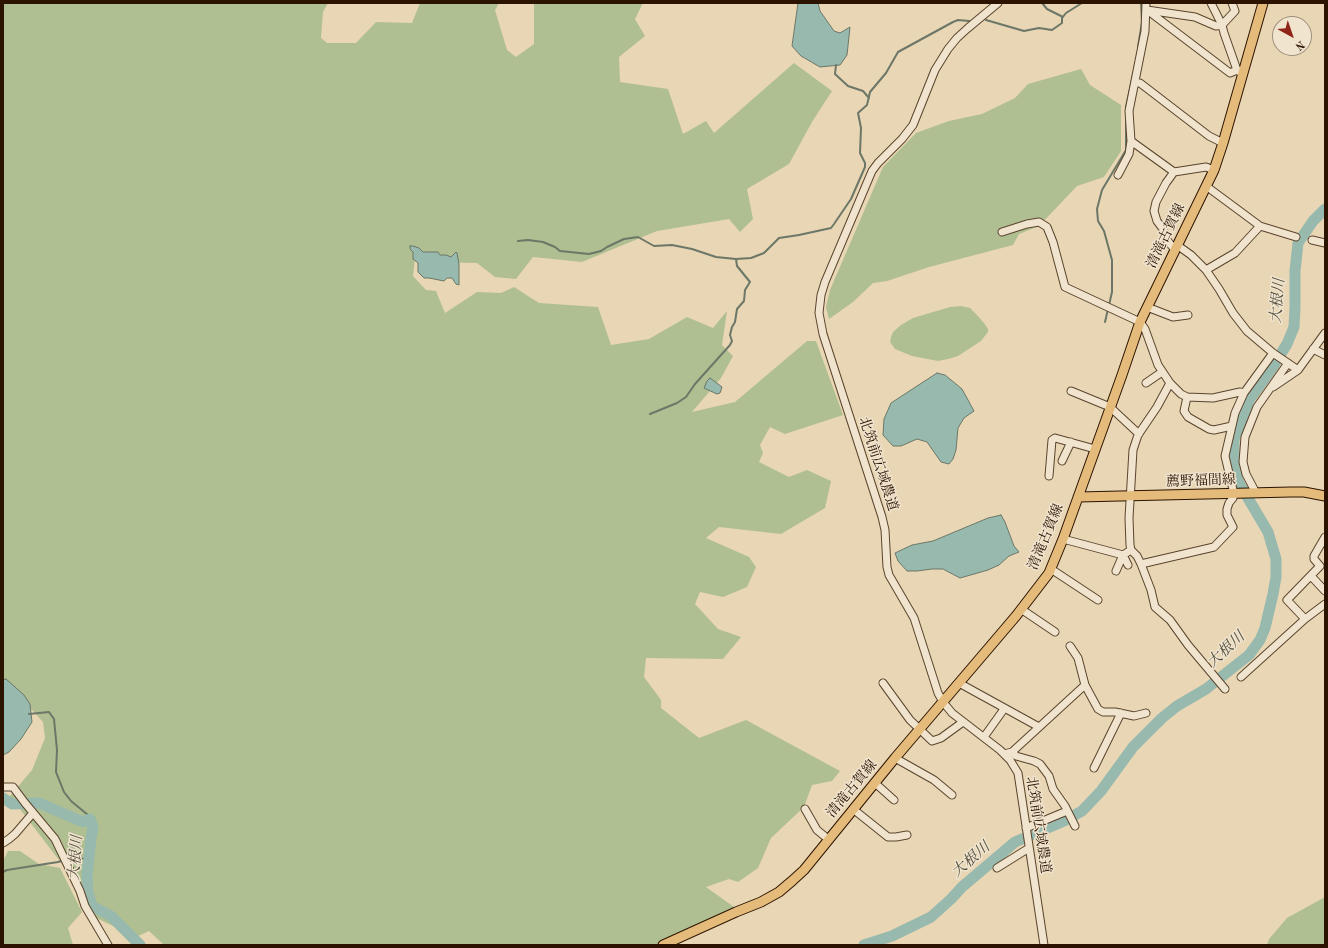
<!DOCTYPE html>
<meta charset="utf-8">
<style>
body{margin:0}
#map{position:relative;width:1328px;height:948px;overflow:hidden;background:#e8d6b4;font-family:"Old Standard TT",serif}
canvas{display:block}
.frame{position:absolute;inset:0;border:4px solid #2b1300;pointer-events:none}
.north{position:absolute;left:1272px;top:16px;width:40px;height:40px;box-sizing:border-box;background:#f0e4ce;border:1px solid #a1907c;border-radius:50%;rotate:140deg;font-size:11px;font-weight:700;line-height:16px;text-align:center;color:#2b1300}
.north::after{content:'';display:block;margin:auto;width:14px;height:18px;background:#8f2418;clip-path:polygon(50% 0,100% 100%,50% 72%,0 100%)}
</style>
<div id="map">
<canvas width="1328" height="948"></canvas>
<div class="frame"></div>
<div class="north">N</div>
</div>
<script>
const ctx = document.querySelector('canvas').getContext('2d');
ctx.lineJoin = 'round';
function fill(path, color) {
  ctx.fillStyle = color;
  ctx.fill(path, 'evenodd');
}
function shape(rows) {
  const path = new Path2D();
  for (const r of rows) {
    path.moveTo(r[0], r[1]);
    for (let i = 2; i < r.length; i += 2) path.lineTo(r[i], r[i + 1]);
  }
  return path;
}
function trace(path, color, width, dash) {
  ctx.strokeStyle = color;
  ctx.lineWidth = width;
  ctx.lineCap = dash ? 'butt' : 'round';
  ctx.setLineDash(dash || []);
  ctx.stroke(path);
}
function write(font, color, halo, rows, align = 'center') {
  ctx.font = font + ' "Old Standard TT","Noto Serif JP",serif';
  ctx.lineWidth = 3;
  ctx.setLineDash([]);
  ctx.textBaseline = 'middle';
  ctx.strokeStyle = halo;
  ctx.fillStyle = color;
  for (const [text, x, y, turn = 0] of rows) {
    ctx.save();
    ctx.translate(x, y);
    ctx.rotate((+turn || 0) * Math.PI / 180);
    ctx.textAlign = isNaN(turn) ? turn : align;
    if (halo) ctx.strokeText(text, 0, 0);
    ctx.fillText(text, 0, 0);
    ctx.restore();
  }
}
const green = shape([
 [3,3,328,3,323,12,321,38,327,43,356,43,376,22,412,23,420,3,499,3,495,10,507,50,516,57,534,44,534,3,643,3,635,19,645,36,619,57,620,82,668,89,683,134,706,121,714,133,794,63,832,91,812,122,789,164,747,189,753,219,740,232,729,219,657,231,582,262,533,257,516,279,495,277,477,263,430,262,415,258,413,276,426,290,436,291,445,313,477,292,501,293,514,287,539,303,598,307,611,345,649,339,687,317,713,328,727,311,722,345,733,356,721,378,692,412,735,402,807,341,816,341,843,415,785,434,770,427,760,445,763,453,759,462,789,477,807,470,831,481,825,508,781,534,719,527,706,538,749,557,756,567,747,587,723,597,700,592,695,604,718,629,741,637,723,659,646,658,644,677,661,700,661,708,699,738,746,720,840,771,832,781,812,785,804,807,771,838,758,868,738,882,729,879,706,887,741,912,658,945,164,945,149,931,136,937,88,914,65,868,10,796,32,770,45,738,43,722,12,688,3,689],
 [1081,69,1090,85,1121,105,1121,151,1104,177,1077,186,1039,226,1019,234,1013,245,929,267,887,281,873,283,853,302,829,319,826,307,830,290,883,167,916,133,949,121,982,114,1015,98,1028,84],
 [961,306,970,308,977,315,984,323,988,329,988,332,981,341,958,356,948,359,938,361,912,356,895,349,890,342,891,337,893,332,901,325,913,318,950,307],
 [8,851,20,851,39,864,60,868,82,912,68,928,73,945,3,945,3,861],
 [1325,897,1325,945,1267,945,1269,939,1287,918]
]);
const water = shape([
 [798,3,818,3,820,11,834,31,840,33,850,27,847,55,840,65,820,67,801,56,792,46,798,3],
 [410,246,413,246,419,248,423,252,438,252,440,255,446,255,451,257,456,252,457,253,459,264,459,285,456,284,452,278,447,278,444,281,429,278,424,278,418,272,418,263,413,259,413,252,410,249,410,246],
 [937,373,945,375,962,389,974,411,964,418,958,428,956,450,953,459,949,464,941,462,927,442,917,439,901,446,893,446,883,435,884,419,891,403,937,373],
 [710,378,722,387,720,393,717,394,704,388,707,381,710,378],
 [1001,515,1005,522,1014,546,1019,552,1009,556,999,565,988,570,960,578,943,569,932,569,917,571,907,571,898,561,895,553,912,545,933,541,988,518,1001,515],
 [6,679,24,695,30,704,32,722,21,739,9,752,3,755,3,680,6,679]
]);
const stream = shape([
 [1042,3,1047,9,1063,17],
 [986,20,1024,31,1039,28,1052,30,1062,23,1062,18,1066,13,1082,3],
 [1138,47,1142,22,1141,3],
 [836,65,835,74,848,86,863,91,869,98],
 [518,241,528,240,543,242,555,247,560,251,589,254,601,251,607,247,624,239,638,237,654,246,672,245,692,249,716,257,736,259,751,258,764,253,779,238,799,235,831,228,834,224,851,199,865,167,865,163,860,153,861,128,858,113,867,105,870,92,886,73,898,52,953,22,958,20,969,21],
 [1109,305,1112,292,1112,260,1104,231,1098,221,1097,209,1102,190,1126,150,1126,107,1136,61],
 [1105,322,1108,309],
 [650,414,677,403,686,397,695,384,730,345,732,341,730,335,732,327,735,322,737,309,744,301,745,290,750,282,737,266,736,259],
 [29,714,49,712,54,719,57,750,56,772,64,792,71,801,88,815,90,819],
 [3,872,7,870,58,862,71,858,88,859]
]);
const river = shape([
 [3,798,12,804,39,803,83,822,90,819,93,827,91,838,87,877,88,892,92,906,111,916,140,945],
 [864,945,892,936,931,917,951,899,962,887,1015,842,1064,821,1082,811,1101,791,1133,747,1162,718,1177,706,1206,689,1249,655,1260,640,1265,628,1273,594,1276,577,1276,559,1268,532,1239,483,1234,467,1234,439,1249,400,1272,368,1287,344,1294,327,1295,308,1295,271,1298,243,1313,221,1325,209]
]);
const minor = shape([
 [998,3,968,28,957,38,948,49,935,70,913,125,902,139,878,163,872,171,825,282,821,295,819,313,823,334,882,517,885,530,887,567,889,575,914,618,938,693,943,702,952,713,1000,750,1010,760,1018,773,1044,945],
 [1146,3,1145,31,1129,111,1131,141,1174,172,1206,167,1214,170],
 [1211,3,1222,25,1224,33,1237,70,1240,72],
 [1147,10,1230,73,1237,70],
 [1147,10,1195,17,1216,26,1222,25,1235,11,1232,3],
 [1135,83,1140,83,1209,136,1223,143],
 [1174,172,1166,183,1156,202,1154,211,1157,221,1163,229,1167,240,1175,250],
 [1118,175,1129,154,1131,141],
 [1206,186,1260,226,1296,237],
 [1002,232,1027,224,1039,222,1047,227,1053,242,1065,287,1140,322,1145,329,1158,365,1170,383,1181,394,1187,397,1213,398,1240,392,1244,393],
 [1312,240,1325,243],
 [1177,245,1191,255,1206,270,1219,289,1233,313,1247,331,1273,353,1298,370],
 [1206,270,1235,253,1260,226],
 [1147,307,1173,317,1188,315],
 [1313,349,1325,355],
 [1146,383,1162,372],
 [1170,383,1157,407,1138,435,1133,450,1129,518,1130,545,1131,550,1137,556,1141,564,1151,590,1155,607,1170,620,1188,645,1225,689],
 [1273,387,1298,370,1325,333],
 [1071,391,1110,407,1139,434],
 [1187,397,1184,411,1188,417,1209,429,1214,430,1232,426],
 [1062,461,1071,442],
 [1049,476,1052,440,1055,438,1095,449],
 [1256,493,1246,474,1243,462,1245,437,1257,407,1288,363],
 [1063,539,1123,555,1131,550],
 [1123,555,1128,565],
 [1141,564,1214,547,1233,527,1227,515,1227,509,1229,503,1233,498,1234,494,1225,456,1235,413,1244,393,1273,353],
 [1051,569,1098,600],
 [1116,571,1123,555],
 [1311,576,1325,591],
 [1021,609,1055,632],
 [1305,619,1287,600,1320,566,1314,559,1314,556,1325,537],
 [1070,646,1078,658,1085,685,1098,709,1103,712,1115,712,1134,716,1146,713],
 [1241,677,1305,619,1325,604],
 [883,683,910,720,932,741,941,738,963,722],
 [959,683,1039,727],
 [984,737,1004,709],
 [1012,752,1016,756,1034,761,1040,764,1049,776,1053,789,1065,806,1075,826],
 [1004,754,1012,752,1085,685],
 [895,758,934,780,952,795],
 [1094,768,1121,713],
 [875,783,894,800],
 [3,787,13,787,25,803,55,839,80,891,85,906,108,945],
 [805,809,817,830,828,839],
 [853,809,888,837,896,837,907,835],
 [1026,828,1067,811],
 [3,843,9,839,15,834,33,813],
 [997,868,1029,848]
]);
const major = shape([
 [1078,497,1291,492,1304,492,1325,496],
 [663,945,736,912,761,902,779,892,792,881,804,870,895,758,1016,616,1049,573,1063,539,1122,375,1140,322,1214,170,1223,143,1263,3]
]);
const streetNames = [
 ["清滝古賀線",1166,236,-64],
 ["北筑前広域農道",878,464,72],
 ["薦野福間線",1201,481,-2],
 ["清滝古賀線",1046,537,-67],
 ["清滝古賀線",852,789,-50],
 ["北筑前広域農道",1038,825,81]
];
const waterNames = [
 ["大根川",1278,301,-85],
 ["大根川",1226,650,-43],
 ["大根川",76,858,-86],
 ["大根川",971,860,-41]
];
fill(green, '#b0bf91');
fill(water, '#97b9ae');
trace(water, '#6c7768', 1);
trace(stream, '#6c7768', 2);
trace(river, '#97b9ae', 11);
trace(minor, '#5a442d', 9);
trace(major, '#2b1300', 11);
trace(minor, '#f0e4ce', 7);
trace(major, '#e4bb7a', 9);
write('14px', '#2b1300', '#f0e4ce', streetNames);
write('italic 15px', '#514d3d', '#f0e4ce', waterNames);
</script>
